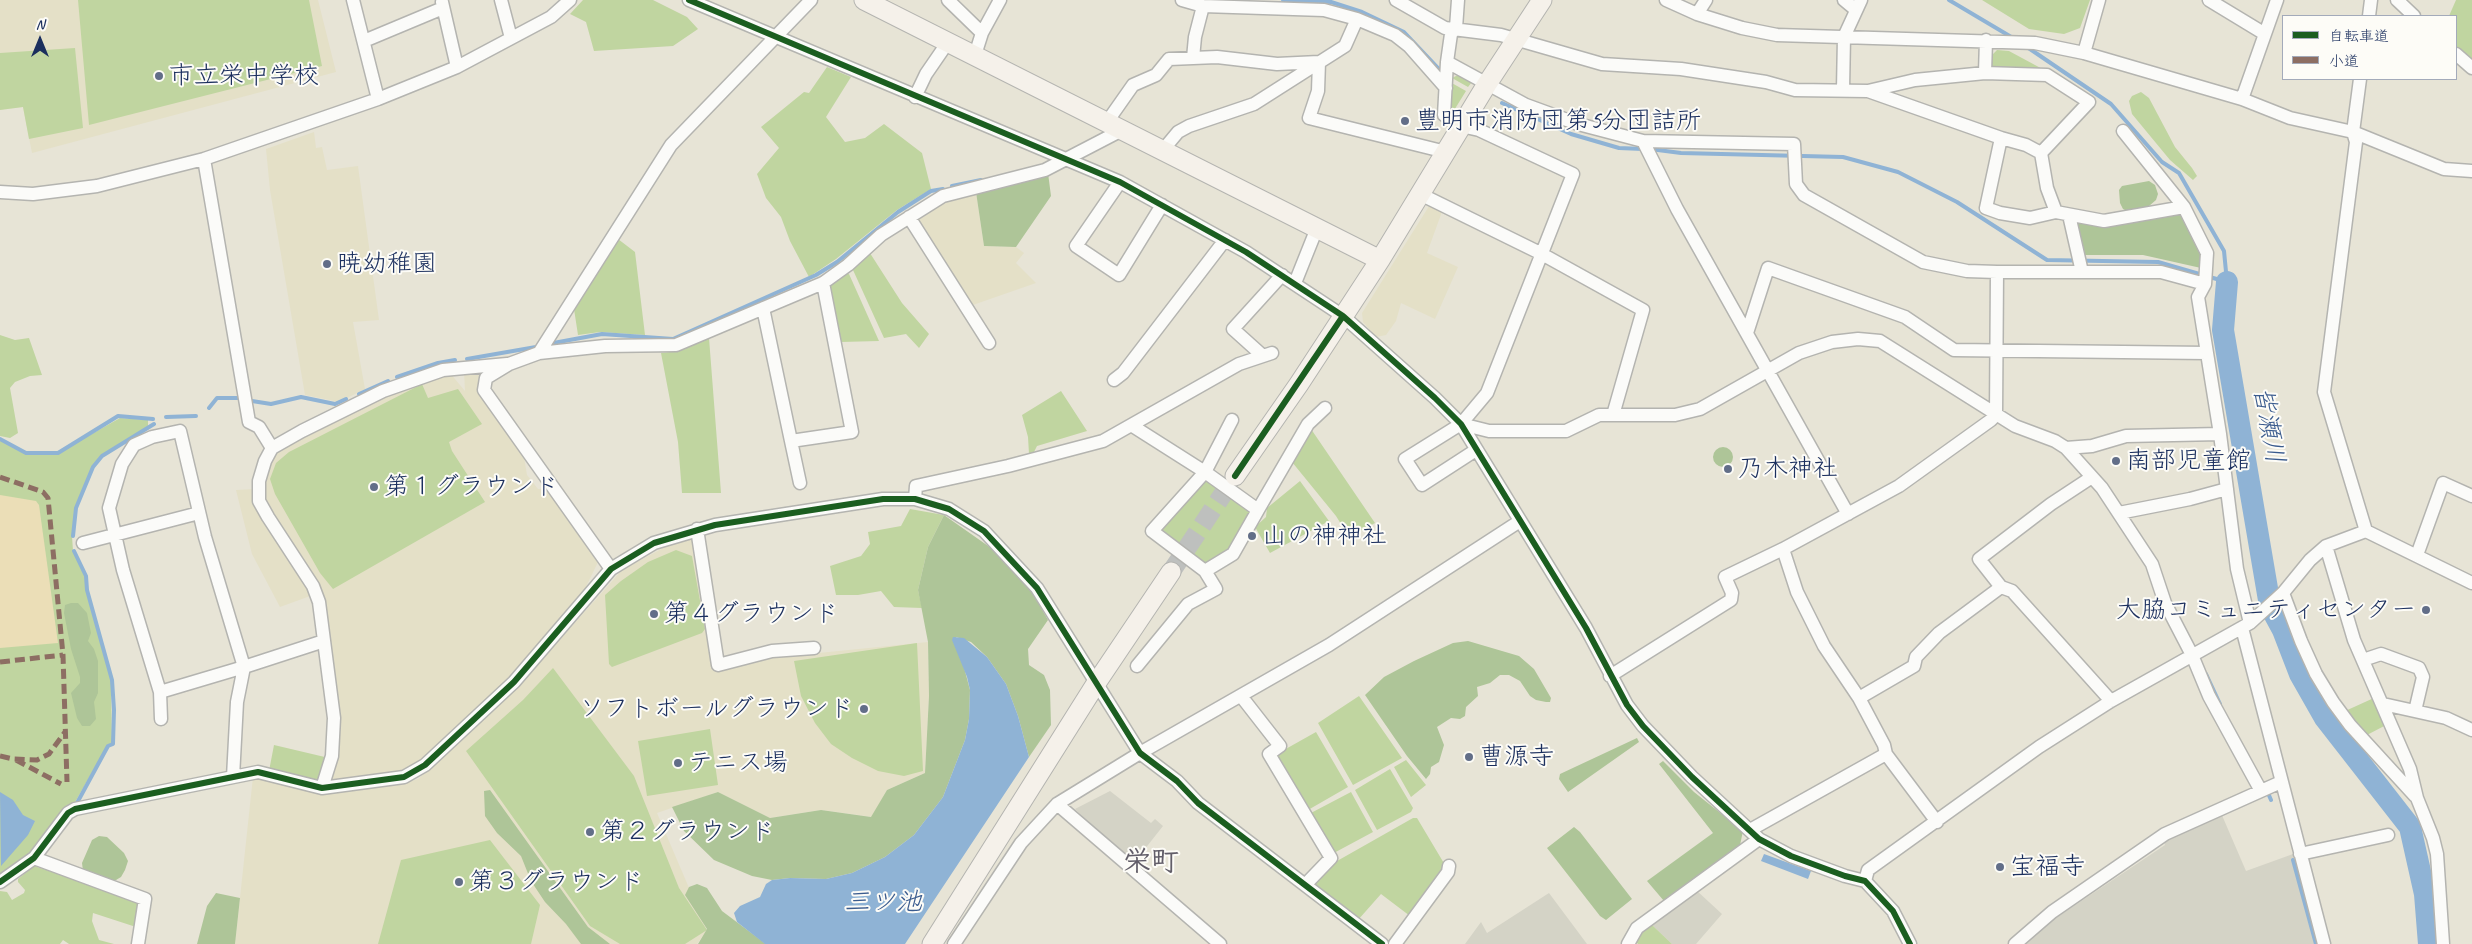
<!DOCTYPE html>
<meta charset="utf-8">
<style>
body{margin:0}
#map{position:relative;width:2472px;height:944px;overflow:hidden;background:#e7e4d6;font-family:Caveat,"Klee One",sans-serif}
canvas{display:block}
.legend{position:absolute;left:2282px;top:15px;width:175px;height:65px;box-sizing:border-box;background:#fdfcf7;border:1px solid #a3aaba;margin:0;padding:6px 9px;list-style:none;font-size:15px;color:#1b2f5e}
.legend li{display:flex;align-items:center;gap:10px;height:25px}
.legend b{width:25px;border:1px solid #a3aaba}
.north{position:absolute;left:15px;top:15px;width:50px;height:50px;-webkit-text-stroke:4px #fdfcf7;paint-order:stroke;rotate:0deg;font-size:14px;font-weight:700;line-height:20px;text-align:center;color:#1b2f5e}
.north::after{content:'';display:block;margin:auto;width:18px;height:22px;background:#1b2f5e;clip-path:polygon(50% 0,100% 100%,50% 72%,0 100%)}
</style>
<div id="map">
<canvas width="2472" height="944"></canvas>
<ul class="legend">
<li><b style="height:6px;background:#1b5e20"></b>自転車道</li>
<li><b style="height:6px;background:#8d6e63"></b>小道</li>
</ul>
<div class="north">N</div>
</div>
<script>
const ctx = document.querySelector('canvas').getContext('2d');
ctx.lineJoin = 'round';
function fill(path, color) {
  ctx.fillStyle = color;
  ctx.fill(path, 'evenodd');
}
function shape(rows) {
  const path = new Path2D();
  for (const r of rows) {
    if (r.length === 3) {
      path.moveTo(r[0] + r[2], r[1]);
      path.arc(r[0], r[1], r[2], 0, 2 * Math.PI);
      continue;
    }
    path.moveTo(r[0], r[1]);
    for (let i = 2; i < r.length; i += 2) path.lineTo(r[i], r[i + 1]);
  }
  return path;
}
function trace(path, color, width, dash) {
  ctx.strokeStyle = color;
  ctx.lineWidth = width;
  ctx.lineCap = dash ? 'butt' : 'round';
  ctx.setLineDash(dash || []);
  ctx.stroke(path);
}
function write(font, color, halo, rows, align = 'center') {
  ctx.font = font + ' Caveat,"Klee One",sans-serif';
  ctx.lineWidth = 4;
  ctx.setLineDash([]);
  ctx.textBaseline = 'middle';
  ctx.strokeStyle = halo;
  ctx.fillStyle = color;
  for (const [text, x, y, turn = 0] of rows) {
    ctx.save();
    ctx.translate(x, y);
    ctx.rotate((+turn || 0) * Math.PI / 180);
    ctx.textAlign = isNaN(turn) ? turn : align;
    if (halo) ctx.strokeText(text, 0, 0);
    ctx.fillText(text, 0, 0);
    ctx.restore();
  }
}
const built = shape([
 [0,0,318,0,336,72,32,153,23,107,0,110],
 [314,132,316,148,322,147,327,170,358,166,379,320,353,322,365,389,339,402,305,395,270,190,266,149],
 [976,192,984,246,1016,247,1024,253,1016,263,1036,283,970,306,916,224,918,214,946,199],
 [1431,203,1443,209,1427,253,1458,267,1435,319,1401,303,1396,321,1386,335,1376,337,1363,322,1362,313],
 [501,365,479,375,479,392,524,457,527,475,538,489,546,489,599,560,580,599,500,690,412,769,389,776,331,783,328,778,335,758,324,602,264,497,264,476,276,451,366,404,450,373,465,391,464,370],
 [256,489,313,595,280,607,252,554,236,490],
 [694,539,712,670,779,657,928,642,929,696,925,773,887,790,872,817,821,810,770,818,718,792,657,813,707,930,697,944,235,944,253,777,341,791,397,785,418,779,491,713,524,680,622,570,669,545]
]);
const industrial = shape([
 [1110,791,1151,823,1155,819,1163,826,1133,864,1075,809],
 [2221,813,2246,871,2293,854,2315,944,2024,944,2053,920,2165,845,2163,839],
 [1696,890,1722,914,1696,944,1672,944,1651,924],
 [1549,893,1587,944,1465,944,1481,922,1487,933]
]);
const green = shape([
 [78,0,309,0,322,66,89,125],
 [583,0,653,0,687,17,698,29,673,46,594,51,586,22,570,14],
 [1982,0,2090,0,2080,28,2064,34,2029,29],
 [2456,0,2472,0,2472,61,2456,49,2456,16,2449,16],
 [75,48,83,128,29,139,23,107,0,110,0,53],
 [1997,50,2009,51,2048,72,1998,70,1991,65,1992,55],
 [827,67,851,77,826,117,845,142,865,138,884,124,922,153,931,189,897,210,836,259,809,277,790,241,781,217,766,198,757,174,779,148,761,127,804,92,809,93],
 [1460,74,1472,82,1468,87,1452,78],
 [1450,82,1466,91,1453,112,1450,113],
 [2141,92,2149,98,2175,147,2192,168,2197,176,2193,180,2170,160,2132,114,2129,101,2132,96],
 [618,239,635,252,645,335,600,332,578,335,574,309],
 [868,250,902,303,929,334,919,348,906,334,884,338,853,270,853,266],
 [844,271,849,274,879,341,841,342,829,286],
 [0,335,15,340,29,338,42,375,30,376,15,382,10,388,18,433,10,438,0,436],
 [709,338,721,493,682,493,678,442,661,353,678,351],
 [422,384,428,398,458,389,482,424,449,442,452,451,485,502,333,589,320,573,275,494,270,479,276,463,289,452],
 [1061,391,1087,431,1037,446,1033,454,1029,454,1028,437,1022,415],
 [120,418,148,420,148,427,102,456,92,467,75,509,72,536,73,551,85,575,86,590,111,680,112,744,107,746,74,804,64,808,48,828,35,849,0,877,0,440,26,454,58,453],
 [1311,429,1375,523,1349,537,1336,516,1292,462],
 [1207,480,1248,509,1250,515,1230,550,1205,563,1162,534,1162,527,1203,481],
 [1300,481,1329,521,1270,553,1255,527,1266,517,1267,508],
 [910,509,944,515,928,547,918,590,922,608,894,607,881,591,858,595,836,595,830,566,861,556,870,544,868,532,901,526],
 [676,550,692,556,705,629,702,633,612,667,609,664,605,595,621,581,648,562],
 [917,643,923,771,904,776,878,771,852,758,831,744,815,723,801,696,794,661],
 [553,668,634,776,679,888,707,930,685,944,620,944,590,926,466,751,523,700],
 [1359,696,1402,758,1353,785,1318,723],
 [2376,697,2388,724,2365,736,2343,712],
 [710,729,718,785,647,796,638,741],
 [1316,732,1348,787,1308,810,1275,755],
 [274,745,329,758,321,783,269,771],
 [1406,760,1426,785,1411,797,1394,767],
 [1390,769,1413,808,1411,812,1377,830,1355,790],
 [1351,792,1373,832,1332,854,1309,814],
 [1413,818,1417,818,1445,865,1445,871,1410,916,1381,894,1358,920,1314,887,1314,884,1330,865],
 [490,840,540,905,531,944,378,944,401,860],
 [34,866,136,899,139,908,136,927,93,913,92,921,99,940,114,944,69,944,63,940,60,944,0,944,0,891,7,892,12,900,24,893,25,890,18,882,18,879],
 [1651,924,1672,944,1638,944,1636,942,1643,930]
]);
const forest = shape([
 [1048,173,1051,196,1016,247,984,246,976,192],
 [2149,181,2155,185,2158,194,2156,200,2149,206,2129,212,2123,209,2120,203,2119,190,2122,186],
 [2183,214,2202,249,2201,268,2143,255,2082,255,2077,221,2098,226],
 [1723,457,10],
 [944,515,1001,555,1031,590,1048,620,1028,649,1029,665,1044,675,1050,690,1051,725,1029,757,1018,716,1006,684,987,657,971,642,956,637,970,690,969,719,965,740,943,797,914,835,885,857,852,873,826,879,790,878,772,880,752,876,714,860,684,831,672,807,718,792,770,818,821,810,871,817,887,790,925,773,929,696,928,642,918,590,928,547],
 [71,603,78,603,87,613,91,633,88,641,94,649,98,661,98,693,94,702,96,719,90,726,82,726,77,718,71,693,80,683,80,677,71,649,64,613,65,605],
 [1468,641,1519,656,1534,669,1551,698,1550,702,1546,702,1536,700,1530,696,1520,681,1509,675,1500,675,1490,683,1477,687,1478,696,1466,707,1465,716,1460,719,1451,718,1437,727,1444,745,1439,762,1431,767,1430,774,1426,779,1407,756,1365,695,1384,677,1414,661,1453,643],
 [1637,738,1639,742,1568,792,1559,779,1560,774],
 [1663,761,1694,792,1743,831,1740,845,1664,901,1647,881,1713,833,1659,764],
 [490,790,588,927,610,944,581,944,566,924,545,902,531,881,521,856,497,833,485,816,484,791],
 [1574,827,1580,832,1632,899,1606,920,1600,916,1547,848],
 [99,836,107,837,124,853,128,861,125,870,121,877,116,880,110,881,83,871,82,863,92,840],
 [697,884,707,888,722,911,766,944,698,944,707,929,685,895,689,887],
 [216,893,240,898,235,944,197,944,207,906]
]);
const sand = shape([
 [0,495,36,501,39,505,58,643,0,648]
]);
const water = shape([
 [953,637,964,638,987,657,1006,684,1018,716,1029,757,905,944,765,944,737,922,734,913,740,906,760,897,766,884,772,880,790,878,826,879,852,873,885,857,914,835,943,797,965,740,969,719,970,690,967,677,952,640],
 [0,792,13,800,23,815,35,821,28,835,1,866],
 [1764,854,1811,871,1808,879,1761,861]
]);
const stream = shape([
 [1283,0,1331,2,1362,12,1404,32,1438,68],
 [1949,0,2013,38],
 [1502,103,1571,134,1619,148,1643,149],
 [1650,149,1681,153,1843,157,1898,172,1957,202,2047,260,2158,262,2227,282,2224,251,2179,173,2162,162,2111,104,2027,47],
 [952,186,981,180],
 [548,344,602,334,673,339,816,275,837,262,898,212,931,191,943,189],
 [467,359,536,347],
 [397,377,438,363,455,360],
 [359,394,388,381],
 [252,401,271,404,301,397,335,404,346,399],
 [209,408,217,398,238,398],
 [166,417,196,416],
 [0,439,26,453,58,453,118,416,153,419],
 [73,536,76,508,93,467,102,456,154,424],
 [74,551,86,576,87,590,112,680,114,710,113,744,108,746,77,803],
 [2206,674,2220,704],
 [2268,793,2271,800],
 [2293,860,2316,944]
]);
const river = shape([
 [2227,282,2223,330,2270,606,2283,630,2300,674,2325,718,2410,827,2425,894,2429,944]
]);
const secondaryTunnel = shape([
 [1171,572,1235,476]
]);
const street = shape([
 [353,0,378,99],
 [501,0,511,38],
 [689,0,1120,182,1246,252,1343,316,1435,398,1461,424,1586,628,1627,705,1643,726,1692,777,1759,839,1791,856,1845,876,1865,881,1893,911,1910,944],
 [948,0,982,33],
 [1182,0,1203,6,1324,10,1357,19,1395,35,1409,46,1446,88],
 [1396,0,1445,28,1501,35,1602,64,1681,69,1766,82,1795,90,1868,91,1915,80,1985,73,1986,40],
 [1458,0,1456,28,1451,34,1447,62,1444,115,1461,126,1479,130,1573,174,1487,393,1461,424,1405,459,1422,485,1476,450],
 [1666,0,1697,14,1742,28,1777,35,2035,43,2084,53,2242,99,2290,118,2353,132,2444,169,2472,171],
 [1844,0,1856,10],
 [2209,0,2265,34],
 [2397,0,2414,16],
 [442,2,457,67],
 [1697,14,1706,0],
 [2369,16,2371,0],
 [364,41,443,8],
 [2084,53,2099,0],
 [2456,54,2472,68],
 [975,55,982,33,1000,0],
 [1193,58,1195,37,1203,6],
 [1447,62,1526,105,1578,124,1643,141,1794,144,1796,184,1804,195,1923,262,1967,271,1997,272,2161,272,2205,284,2198,297,2220,434,2237,569,2250,623],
 [1985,73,2047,75,2089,102,2041,153],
 [2360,79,2353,132,2356,142,2324,392,2366,531],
 [1843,89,1844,37,1861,0],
 [1868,91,2001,138],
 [915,97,926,74,948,42],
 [2242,99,2277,0],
 [1107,122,1133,85,1156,75,1169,59,1217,57,1277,64,1319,62,1318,91,1309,118,1446,152],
 [2123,131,2184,207,2207,253,2205,284],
 [1643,141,1677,209,1848,514],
 [1163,150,1178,132,1189,126,1254,104,1345,46,1357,19],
 [204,159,249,422,259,427,272,448],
 [1120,182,1076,246,1119,275,1162,205],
 [0,192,33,194,97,186,204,159,378,99,457,67,551,17,570,0],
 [1420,194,1540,253,1643,310,1613,415],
 [2056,212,2030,218,2000,213,1986,208,2001,138,2026,145,2041,153,2047,188,2056,212,2104,221,2184,207],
 [2069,215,2082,272],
 [909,217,989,343],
 [1295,283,1317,228],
 [763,308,791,441,852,432,823,283],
 [1747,333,1768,268,1905,317,1954,350,2207,353],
 [539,353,671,145,811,0],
 [1263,356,1233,329,1282,275],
 [1114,380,1123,373,1225,240],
 [1232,420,1205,472,1258,510,1308,424,1325,408],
 [1461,424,1489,431,1566,431,1599,415,1675,415,1700,409,1799,353,1832,342,1858,339,1880,341,2015,426,2055,441,2066,448,2102,488,2152,564,2165,603,2192,655,2209,696,2261,791],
 [1131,425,1205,472,1152,531,1205,571],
 [791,441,800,483],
 [2066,448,2092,446,2126,436,2220,434],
 [2092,477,2051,504,1979,559,2001,587,2012,591,2111,701],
 [915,499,916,486,1008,466,1103,441,1239,364,1272,353],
 [2119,513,2190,499,2227,489],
 [697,529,718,665,772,651,814,648],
 [83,543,199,513],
 [2326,546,2354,640,2410,769,2417,798,2433,838,2437,854,2443,944],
 [1783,549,1797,592,1824,646,1859,698,1884,745,1886,754,1937,822],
 [2417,555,2443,483,2472,496],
 [611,569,484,390,486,378,509,364,539,353,605,346,676,345,823,283,848,265,881,235,943,196,1045,170,1122,130],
 [2283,593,2301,641,2316,674,2333,702,2350,725,2415,796],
 [2242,628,2324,944],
 [2363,660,2381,654,2419,668,2423,677,2415,711],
 [1137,666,1188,604,1216,589,1205,571,1233,554,1258,510],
 [1610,676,1731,600,1732,593,1725,577,1783,549,1899,486,1991,420,1996,415,1997,272],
 [160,692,161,719],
 [1241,696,1280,746,1269,754,1331,858,1305,885],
 [1859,698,1914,666,1916,657,1939,633,2001,587],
 [2383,704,2446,718,2472,730],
 [233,777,237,702,244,667,205,537,180,431,152,437,134,445,122,464,109,508,123,570,160,692,244,667,324,641],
 [322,788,332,756,334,718,319,602,313,586,268,517,259,501,259,481,265,461,272,448,302,431,383,391,443,370,507,364],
 [1057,804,1220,944],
 [1750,830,1886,754],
 [2300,854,2388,835],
 [34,858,145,899,138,944],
 [1865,881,1868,870,2039,747,2111,701,2250,623,2283,593,2310,560,2326,546,2366,531,2472,583],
 [0,882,34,858,68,813,75,809,258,772,322,788,404,777,425,765,514,682,611,569,654,543,715,525,883,499,915,499,949,509,984,531,1037,588,1140,753,1177,781,1198,803,1382,944],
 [954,944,1021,843,1057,804,1140,753,1329,645,1520,521],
 [1395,944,1448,872,1449,866],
 [1628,944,1637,928,1759,839],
 [2015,944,2052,912,2165,834,2281,782]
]);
const secondary = shape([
 [864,0,1380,260,1487,84,1542,0],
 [1235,476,1299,384,1380,260],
 [932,944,1097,682,1171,572]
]);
const quiet = shape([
 [0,477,43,492,48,498,63,655,67,782],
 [0,662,63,655],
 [0,756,13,759,37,760,49,754,65,732],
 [16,760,61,784]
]);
const cycleway = shape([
 [689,0,1120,182,1246,252,1343,316,1435,398,1461,424,1586,628,1627,705,1643,726,1692,777,1759,839,1791,856,1845,876,1865,881,1893,911,1910,944],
 [1235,476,1343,316],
 [0,882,34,858,68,813,75,809,258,772,322,788,404,777,425,765,514,682,611,569,654,543,715,525,883,499,915,499,949,509,984,531,1037,588,1140,753,1177,781,1198,803,1382,944]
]);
const markers = [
 [159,76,5,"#626e88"],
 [1405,121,5,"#626e88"],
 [327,264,5,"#626e88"],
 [2116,461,5,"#626e88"],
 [1728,469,5,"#626e88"],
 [374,487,5,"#626e88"],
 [1252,536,5,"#626e88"],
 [2426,610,5,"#626e88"],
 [654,614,5,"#626e88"],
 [864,709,5,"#626e88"],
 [1469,757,5,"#626e88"],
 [678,763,5,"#626e88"],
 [590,832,5,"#626e88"],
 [2000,867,5,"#626e88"],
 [459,882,5,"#626e88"]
];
const poiNames = [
 ["市立栄中学校",169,76],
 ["豊明市消防団第5分団詰所",1415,121],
 ["暁幼稚園",337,264],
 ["南部児童館",2126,461],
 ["乃木神社",1738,469],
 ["第１グラウンド",384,487],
 ["山の神神社",1262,536],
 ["大脇コミュニティセンター",2416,610,"right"],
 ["第４グラウンド",664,614],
 ["ソフトボールグラウンド",854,709,"right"],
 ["曹源寺",1479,757],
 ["テニス場",688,763],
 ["第２グラウンド",600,832],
 ["宝福寺",2010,867],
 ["第３グラウンド",469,882]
];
const waterNames = [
 ["皆瀬川",2268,425,80],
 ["三ツ池",883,903]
];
const quarterNames = [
 ["栄町",1151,863]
];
fill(built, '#e4e0c7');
fill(industrial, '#d4d3c6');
fill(green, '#c0d5a0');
fill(forest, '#aec598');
fill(sand, '#ebdeb7');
fill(water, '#8fb3d5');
trace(stream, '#8fb3d5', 4);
trace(river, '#8fb3d5', 22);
trace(secondaryTunnel, '#bec0be', 19, [19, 9]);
trace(street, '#b4b4b0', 15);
trace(secondary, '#b4b4b0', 21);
trace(street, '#fbfbf9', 12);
trace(secondary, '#f5f1ea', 19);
trace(quiet, '#8d6e63', 5, [10, 5]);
trace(cycleway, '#1b5e20', 6);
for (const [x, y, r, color] of markers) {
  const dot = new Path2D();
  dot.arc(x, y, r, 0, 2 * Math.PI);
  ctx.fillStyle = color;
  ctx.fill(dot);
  trace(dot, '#fdfcf7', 2);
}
write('25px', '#1b2f5e', '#fdfcf7', poiNames, 'left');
write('italic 26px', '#3a5b8e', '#fdfcf7', waterNames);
write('bold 28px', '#625e69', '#fdfcf7', quarterNames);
</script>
